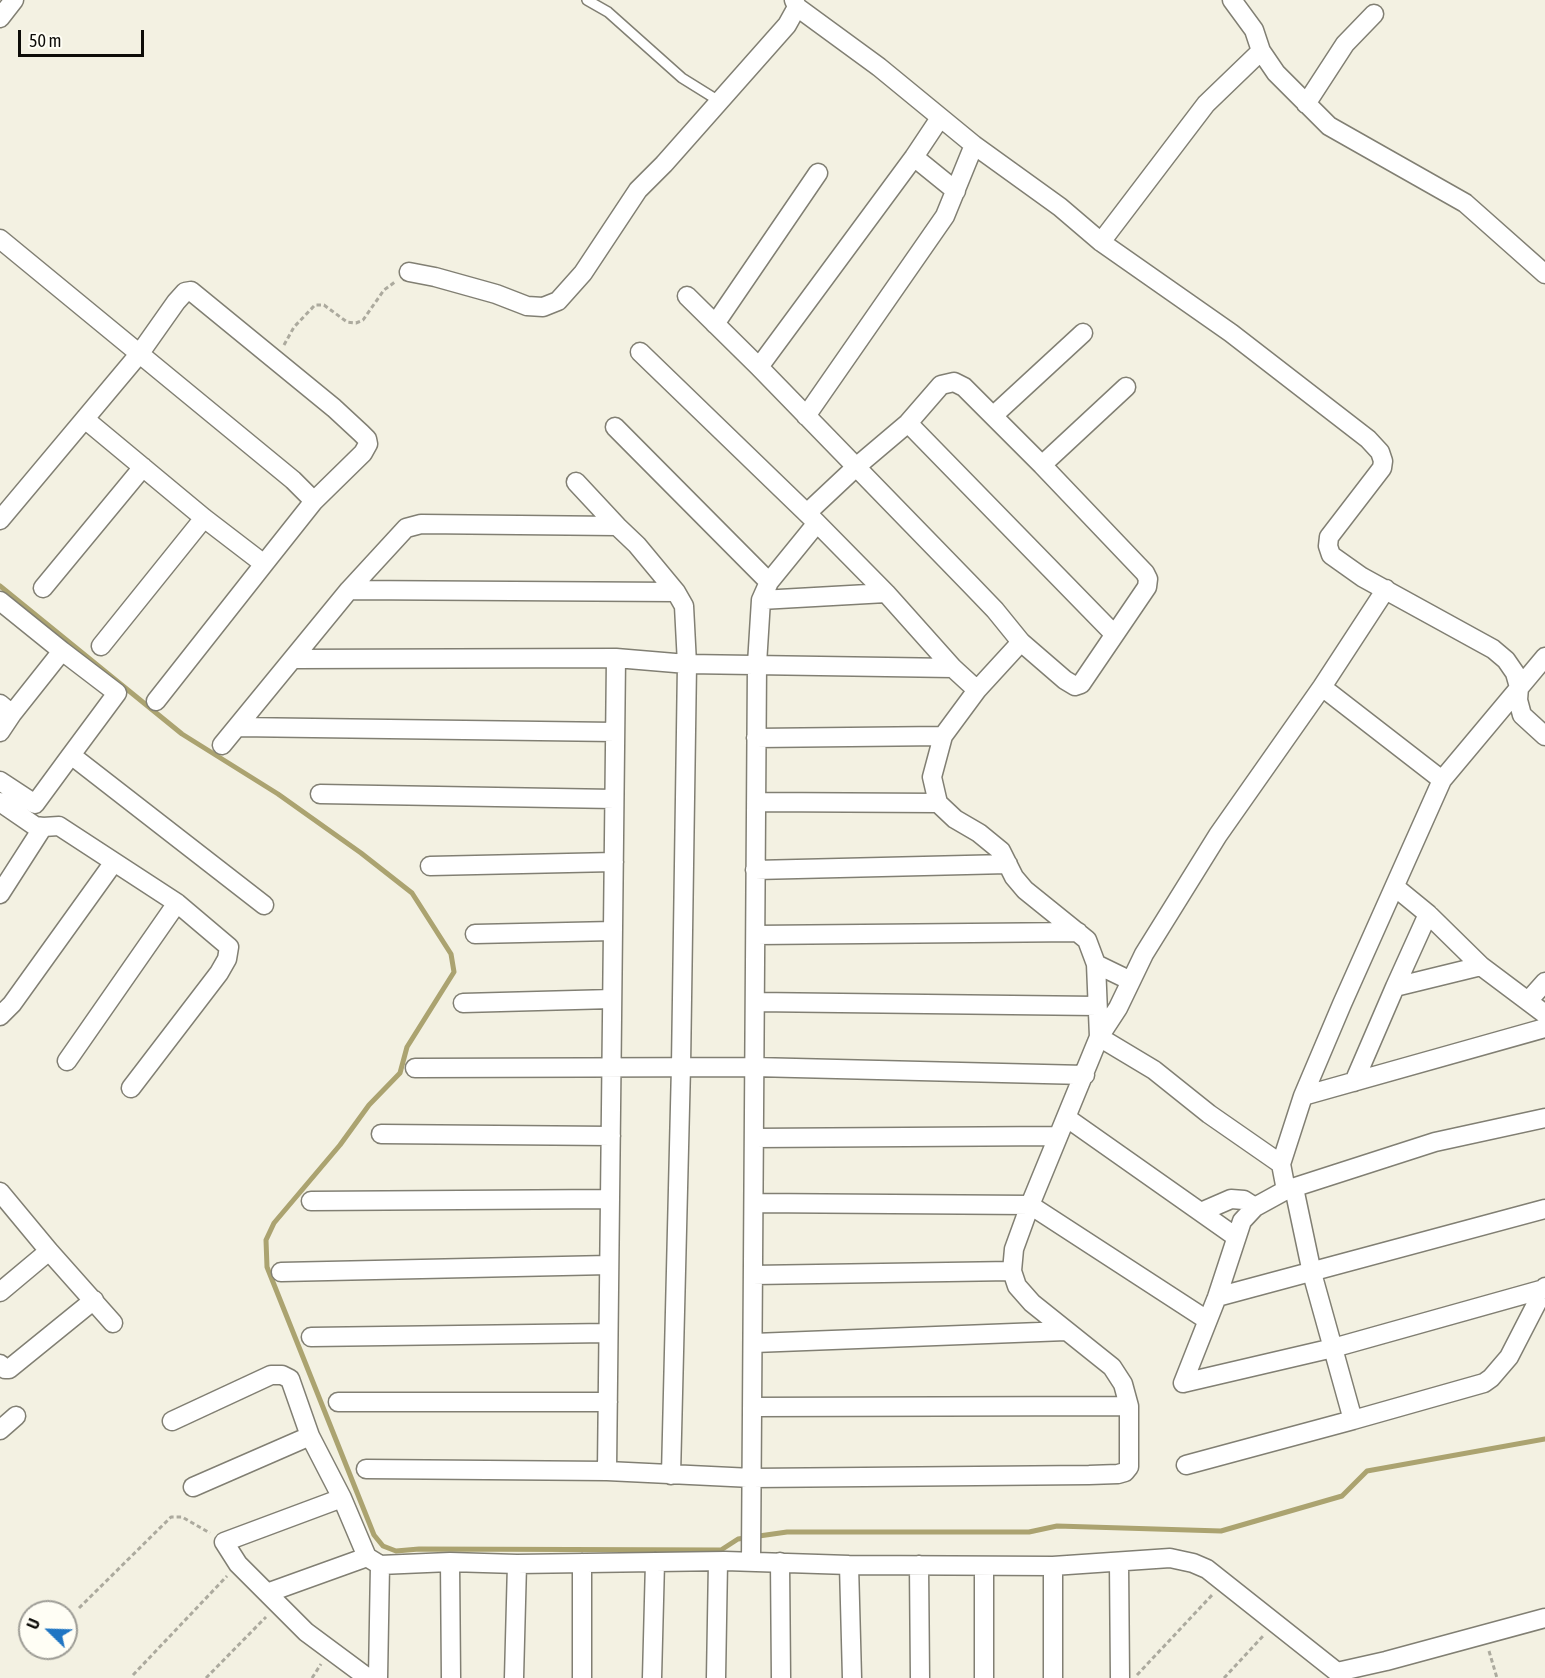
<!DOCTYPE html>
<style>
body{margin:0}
#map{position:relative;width:1545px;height:1678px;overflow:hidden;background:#f3f1e2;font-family:"Asap Condensed",sans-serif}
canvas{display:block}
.north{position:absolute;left:18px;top:1600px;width:60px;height:60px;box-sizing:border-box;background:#fffef5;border:2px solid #9e9d96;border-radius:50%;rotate:293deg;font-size:16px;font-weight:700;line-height:24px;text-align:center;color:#0d0c08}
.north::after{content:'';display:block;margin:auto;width:21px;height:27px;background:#1f75c3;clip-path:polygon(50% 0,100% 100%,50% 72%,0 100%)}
.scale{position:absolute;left:18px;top:30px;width:126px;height:27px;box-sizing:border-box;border:3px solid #0d0c08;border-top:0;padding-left:8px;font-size:18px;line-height:21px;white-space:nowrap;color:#0d0c08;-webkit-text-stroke:4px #fffef5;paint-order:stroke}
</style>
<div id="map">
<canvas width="1545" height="1678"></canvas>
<div class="north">U</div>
<div class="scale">50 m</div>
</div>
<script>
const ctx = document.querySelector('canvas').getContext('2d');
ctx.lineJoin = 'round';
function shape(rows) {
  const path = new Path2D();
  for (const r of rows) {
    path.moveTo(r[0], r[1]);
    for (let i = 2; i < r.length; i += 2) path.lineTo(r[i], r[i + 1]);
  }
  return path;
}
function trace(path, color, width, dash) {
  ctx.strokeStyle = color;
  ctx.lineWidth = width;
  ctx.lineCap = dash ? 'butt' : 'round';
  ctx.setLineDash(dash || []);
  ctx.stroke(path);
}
const stream = shape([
 [0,586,182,734,278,794,361,853,412,893,451,954,454,972,407,1047,400,1073,369,1105,340,1145,274,1223,266,1240,267,1267,374,1535,383,1546,396,1551,419,1549,721,1550,738,1539,787,1532,1029,1532,1057,1526,1221,1531,1342,1496,1367,1471,1545,1439]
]);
const path = shape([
 [284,345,294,327,315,305,324,305,347,322,356,323,363,320,384,290,395,282],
 [79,1608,171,1517,182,1517,210,1533],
 [1489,1651,1497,1678],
 [133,1675,227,1576],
 [1137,1675,1213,1594],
 [206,1678,266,1617],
 [312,1678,321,1664],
 [1224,1678,1264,1635]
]);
const service = shape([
 [587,0,608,12,682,78,719,101]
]);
const minor = shape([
 [1232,0,1254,30,1261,51,1276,73,1329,126,1465,203,1545,274],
 [797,7,879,67,974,145,1060,207,1101,242,1231,333,1368,439,1380,452,1383,461,1382,468,1329,537,1328,546,1331,555,1362,577,1493,649,1506,660,1515,673,1519,687,1518,700,1522,715,1545,736],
 [0,18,14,0],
 [1306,104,1345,44,1374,14],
 [914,157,956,191],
 [0,239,293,480,314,501],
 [1101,242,1206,104,1261,51],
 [409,272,435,277,496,294,527,306,543,307,558,301,583,273,638,190,664,164,787,25,797,7,794,0],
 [715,324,818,173],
 [640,352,817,523,769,582,761,600,757,664,751,1562],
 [759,367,914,157,940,118],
 [994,415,1083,333],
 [806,416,945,216,974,145],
 [86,420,204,518,264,564,156,701],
 [908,423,1114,634],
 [615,427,769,582],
 [1042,465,1126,387],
 [576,482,617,526],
 [807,513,856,467,908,423,941,385,954,382,964,387,1042,465,1145,573,1148,579,1147,587,1081,684,1075,686,1065,680,1021,642],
 [0,520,140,353,176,302,185,292,191,291,334,408,361,433,367,439,368,444,363,453,314,501,264,564],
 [817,523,886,593,953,668,977,690],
 [43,588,143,467],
 [349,590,676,592],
 [761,600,886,593],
 [0,601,62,651,12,714,0,704],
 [101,646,204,518],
 [62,651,117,693,71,755],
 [295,659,616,658,687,664,953,668],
 [1322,687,1442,780],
 [238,727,615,732],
 [0,732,12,714],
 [756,738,943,736],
 [222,745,349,590,406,528,421,524,617,526,637,545,676,592,684,606,687,664,681,1066,671,1475],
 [0,781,35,804,71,755,264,905],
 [320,794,614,799],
 [0,802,35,826,43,827],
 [756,802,938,803],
 [430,866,614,862],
 [755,870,1008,864],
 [1395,887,1428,914,1481,966,1545,1014],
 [0,894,43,827,59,826,177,903,229,947,227,959,219,973,131,1088],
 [475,934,613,931],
 [756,935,1078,932],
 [1096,964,1131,981],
 [1395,987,1428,914],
 [1528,1001,1545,982],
 [755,1002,1097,1006],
 [463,1003,612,999],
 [0,1016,12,1004,114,862],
 [1545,1028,1303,1096,1281,1164,1286,1190,1435,1142,1545,1118],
 [67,1061,177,903],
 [415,1068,754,1067,1085,1075],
 [1354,1082,1395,987,1481,966],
 [1303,1096,1342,1004,1442,780,1545,657],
 [1067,1118,1236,1237],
 [381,1134,611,1136],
 [754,1138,1058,1136],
 [1281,1164,1209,1114,1154,1070,1099,1037,1118,1008,1144,954,1218,835,1322,687,1386,589],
 [1294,1188,1312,1273,1353,1420,1484,1383,1491,1378,1509,1357,1545,1287],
 [0,1192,49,1251,113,1323],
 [311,1201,610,1199],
 [754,1203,1030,1205,1207,1320],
 [1201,1212,1231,1199,1244,1200,1255,1207],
 [281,1272,609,1265],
 [753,1275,1012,1271],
 [0,1292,49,1251],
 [1217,1297,1545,1209],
 [311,1337,608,1333],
 [754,1343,1066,1331],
 [0,1364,5,1369,9,1369,94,1300],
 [1183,1383,1333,1348,1544,1289],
 [1183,1383,1217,1297,1242,1221,1255,1207,1286,1190],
 [338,1402,608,1402],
 [752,1407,1129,1406],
 [172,1421,271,1375,282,1375,290,1379,310,1436,342,1498,367,1557,380,1565,450,1562,517,1564,725,1561,849,1565,1053,1566,1170,1558,1193,1563,1207,1569,1337,1672,1386,1661,1545,1618],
 [0,1430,16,1416],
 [1186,1465,1353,1420],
 [366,1469,607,1471,752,1478,1089,1475,1118,1474,1125,1472,1129,1467,1129,1406,1123,1384,1112,1367,1032,1303,1017,1286,1012,1271,1014,1249,1030,1205,1099,1037,1096,964,1087,940,1025,890,1014,877,1001,851,979,833,955,819,938,803,932,777,943,736,977,690,1021,642,995,610,970,584,759,367,687,296],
 [607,1471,616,658],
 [193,1487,310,1436],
 [342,1498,224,1542,238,1564,306,1632,368,1678],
 [450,1562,451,1678],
 [780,1562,781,1678],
 [582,1563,582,1678],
 [1119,1563,1120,1678],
 [849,1565,852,1678],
 [919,1565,920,1678],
 [984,1566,984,1678],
 [1053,1566,1053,1678],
 [267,1593,367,1557],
 [378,1678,380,1565],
 [514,1678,517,1564],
 [652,1678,655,1562],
 [716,1678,718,1562]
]);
trace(stream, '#aba370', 5);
trace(service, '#817f73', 12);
trace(minor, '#817f73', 21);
trace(path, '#acaa9e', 3, [4.5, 3]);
trace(service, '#fff', 9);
trace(minor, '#fff', 18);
</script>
